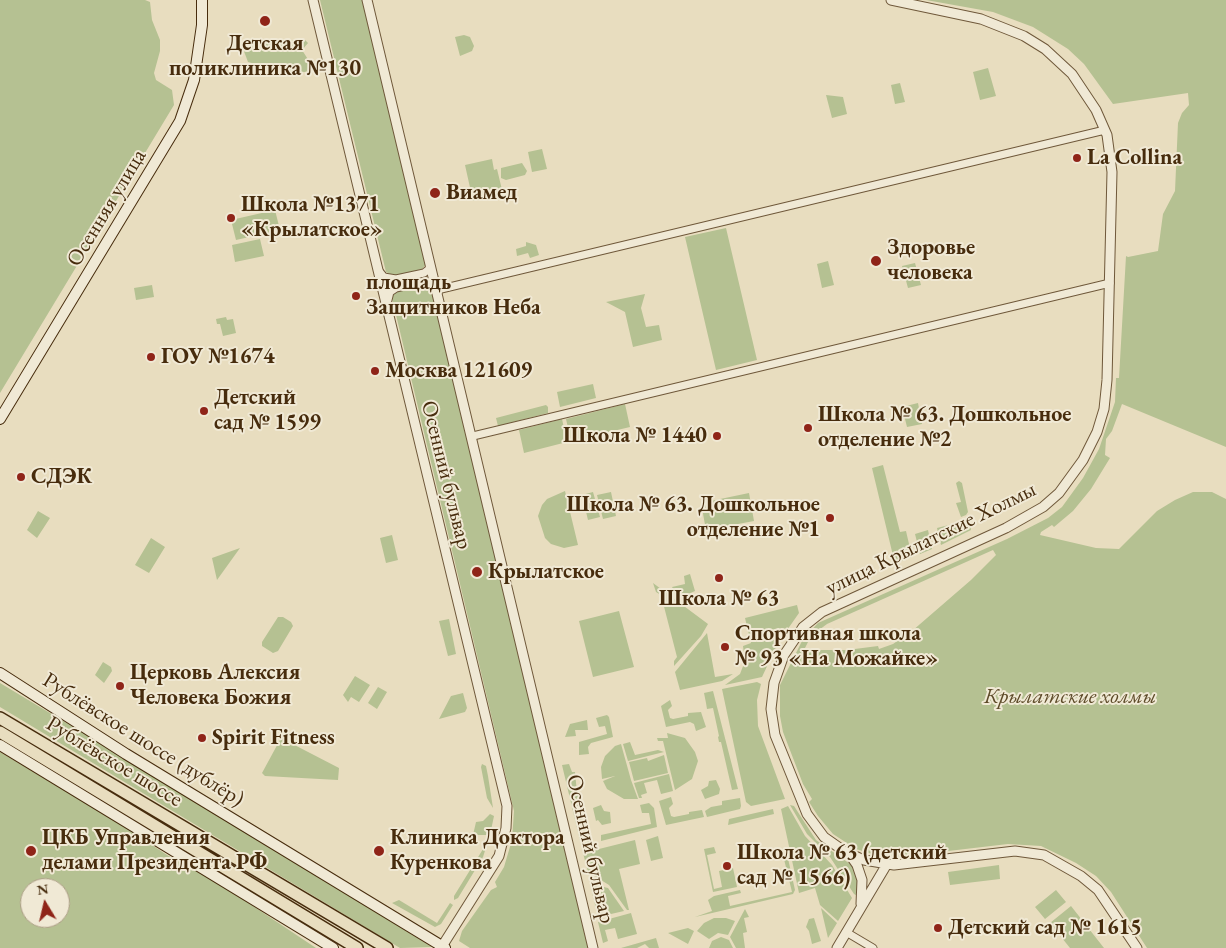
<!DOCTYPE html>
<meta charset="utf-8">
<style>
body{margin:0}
#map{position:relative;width:1226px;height:948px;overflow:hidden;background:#e8ddbf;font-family:"EB Garamond",serif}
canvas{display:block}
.north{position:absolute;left:20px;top:878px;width:50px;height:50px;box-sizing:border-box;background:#f0e9d5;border:1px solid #ac9d85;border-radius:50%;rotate:351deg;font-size:14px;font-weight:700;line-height:20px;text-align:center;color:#472c0d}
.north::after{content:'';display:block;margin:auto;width:18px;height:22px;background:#8f2418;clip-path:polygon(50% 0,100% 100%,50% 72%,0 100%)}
</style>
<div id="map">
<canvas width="1226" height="948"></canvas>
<div class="north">N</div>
</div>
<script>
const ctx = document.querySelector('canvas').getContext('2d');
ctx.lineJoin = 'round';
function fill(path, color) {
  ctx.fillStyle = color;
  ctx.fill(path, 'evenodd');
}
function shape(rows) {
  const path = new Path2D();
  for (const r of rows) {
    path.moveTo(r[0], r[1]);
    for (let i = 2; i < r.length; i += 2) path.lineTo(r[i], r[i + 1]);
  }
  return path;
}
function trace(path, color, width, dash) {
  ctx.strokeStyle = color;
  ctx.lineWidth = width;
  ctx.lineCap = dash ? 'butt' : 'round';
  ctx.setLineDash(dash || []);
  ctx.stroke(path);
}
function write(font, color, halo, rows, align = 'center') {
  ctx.font = font + ' "EB Garamond",serif';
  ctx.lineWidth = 4;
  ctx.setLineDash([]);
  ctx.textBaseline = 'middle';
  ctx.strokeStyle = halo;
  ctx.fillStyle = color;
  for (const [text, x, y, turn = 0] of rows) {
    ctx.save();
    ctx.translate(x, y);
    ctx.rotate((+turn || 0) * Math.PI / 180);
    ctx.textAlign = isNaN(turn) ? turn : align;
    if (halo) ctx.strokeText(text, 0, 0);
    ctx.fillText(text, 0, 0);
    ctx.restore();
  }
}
const green = shape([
 [0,0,145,0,150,2,152,20,160,40,160,51,154,73,156,80,172,90,174,105,0,393],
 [320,0,362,0,427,263,422,269,394,276,386,272],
 [926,0,1226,0,1226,447,1122,404,1112,431,1106,439,1105,455,1110,458,1091,489,1073,511,1054,527,1052,525,1041,532,1040,535,1096,548,1119,549,1157,511,1175,500,1193,492,1212,492,1226,499,1226,948,1147,948,1111,892,1096,876,1076,863,1041,846,1008,844,897,857,879,856,856,849,833,834,818,816,809,802,812,799,803,784,783,732,780,716,780,685,803,639,818,623,1007,539,1048,518,1062,507,1083,478,1099,449,1115,402,1116,378,1119,378,1126,256,1128,257,1158,251,1163,214,1175,191,1178,123,1182,113,1189,105,1188,93,1113,104,1084,64,1068,49,1033,27,993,12],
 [993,550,996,555,971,580,912,631,893,644,879,649,878,646,847,650,804,650,811,636,827,624],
 [464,35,470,37,474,46,472,51,460,56,455,37],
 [304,39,308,43,302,50,311,64,311,70,305,72,283,71,248,62,242,46,243,43,249,46],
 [988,68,996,96,980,100,973,72],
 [900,83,905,102,895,104,891,85],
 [826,95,843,97,847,114,832,118],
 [542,149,547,169,532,172,528,152],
 [492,159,494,170,497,169,503,194,473,201,465,165],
 [522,163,527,171,525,175,506,180,501,178,501,168],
 [275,210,280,230,236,240,231,220],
 [726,228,757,360,716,370,685,237],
 [260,239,264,256,235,262,232,245],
 [526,242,536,245,539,255,530,258,528,253,517,256,516,249,526,246],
 [828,261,834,285,822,288,817,264],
 [915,263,921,285,908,288,902,266],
 [423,283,434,289,588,948,470,948,459,941,462,931,491,890,497,887,495,882,504,867,512,840,514,811,392,298,393,292],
 [152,285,154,297,136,300,134,288],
 [645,294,641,308,646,327,659,325,662,340,633,347,625,312,606,302],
 [226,317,227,320,233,319,236,333,223,336,220,324,217,324,216,319],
 [593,384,596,398,560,407,557,392],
 [918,403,922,424,907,427,902,407],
 [625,404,630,427,571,441,566,419],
 [546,405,548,407,548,413,498,426,496,418],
 [562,419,567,442,524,453,519,430],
 [883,465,900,532,906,531,912,557,895,564,872,468],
 [959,481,962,483,968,512,966,515,961,517,956,503,961,502,956,483],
 [565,491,578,545,564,548,551,544,545,538,538,516,542,505,547,499],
 [593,492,600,517,588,520,582,495],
 [611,492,616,516,603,519,597,495],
 [749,493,754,521,706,530,701,503],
 [38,511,50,518,37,538,27,530],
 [965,521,970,524,971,530,941,545,937,528],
 [928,530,932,549,920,554,915,534],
 [392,535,398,560,386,563,380,538],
 [151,538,165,547,149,573,135,565],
 [240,548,217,580,212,558],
 [690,574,695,591,679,598,672,587,685,584,684,576],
 [653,583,708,624,701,636,674,666,674,661,677,657,661,595,656,592],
 [797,605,799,613,778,643,762,677,725,685,740,674,745,661,743,646,751,643,745,618],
 [619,611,634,667,593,677,579,621],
 [278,617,283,617,291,622,293,626,278,651,273,653,262,646,262,642],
 [449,619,456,654,448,656,439,621],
 [707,633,715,677,733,674,722,681,680,690,675,672],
 [103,662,111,667,112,671,104,683,95,675],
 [355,676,370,685,359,702,351,697,348,702,343,695],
 [757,682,761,684,757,700,758,726,785,799,751,806,746,802,722,689],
 [0,683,193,799,432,947,400,948,0,707],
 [378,687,387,692,377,709,368,703],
 [713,691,738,789,732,790,721,742,719,742,718,737,719,736,713,708,707,709,706,703,704,693],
 [463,693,467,708,465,712,439,719,451,696],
 [670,700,672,706,668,710,670,718,673,719,688,716,688,713,701,712,706,727,696,731,694,724,690,722,666,727,661,706],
 [607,715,609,717,613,737,591,743,588,747,589,754,579,755,579,742,607,734,605,726,599,727,596,718],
 [587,720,588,730,575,730,576,736,565,737,570,724],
 [667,733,685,738,695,752,698,761,692,779,675,790,663,741,658,741,657,738,668,738],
 [281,738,339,768,338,780,265,776,262,773],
 [630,742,635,755,658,750,664,752,628,761,623,744],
 [621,744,631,780,638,799,624,799,607,789,603,781,615,776,602,779,601,767,605,756,615,746],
 [0,752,122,825,167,855,217,882,316,948,0,948],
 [30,888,60,888,60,918,30,918],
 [664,755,668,773,634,781,629,762,647,758,648,761],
 [482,764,486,766,488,776,493,808,487,798,481,767],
 [569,764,572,772,575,772,577,793,580,796,577,798,584,814,585,826,588,826,592,843,581,845,562,765],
 [669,774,673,791,661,794,657,780,644,783,647,793,641,795,642,798,639,798,634,783],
 [716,780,720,789,719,794,705,799,701,790,708,786,709,781],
 [671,797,673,804,669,808,671,816,674,817,689,814,689,812,702,810,704,817,666,825,659,801],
 [740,798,741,806,740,809,707,817,705,811,711,807,722,805,722,801],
 [649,803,654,808,657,827,601,841,601,835,651,824,649,813,642,813,640,805],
 [601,805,604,811,610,812,611,823,602,825,598,820,596,821,593,808],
 [790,805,794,806,816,840,853,866,859,874,859,897,854,894,830,857,807,834],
 [788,806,805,836,832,865,852,898,838,921,820,905,815,888,799,893,781,809],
 [773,809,774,814,728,825,729,819],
 [490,814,494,816,490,835,473,835,476,822,483,821],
 [658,836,663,858,651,861,646,840],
 [635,840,640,864,619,869,629,910,627,910,609,885,588,872,583,853],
 [488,841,483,857,458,898,454,900,454,896],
 [714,847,716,853,707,855,714,889,722,887,719,871,733,868,737,887,713,892,704,849],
 [787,854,795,890,793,894,695,917,712,911,708,900,714,896,740,890,741,893,728,896,730,906,792,892,783,855],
 [999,865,1000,879,950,885,948,872],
 [590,884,608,888,624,911,598,917],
 [1056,890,1066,902,1045,919,1035,907],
 [399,900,437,923,450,903,453,905,441,924,435,927,392,903],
 [1071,906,1104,948,1070,948,1050,923],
 [821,908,837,923,828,938],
 [745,909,749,917,744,918,747,932,743,933,745,948,736,948,730,937],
 [631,913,637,934,618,939,615,928,605,930,608,941,603,943,598,922],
 [714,918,726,918,735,921,728,935,718,933,709,939,697,931,704,923],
 [814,918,821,941,812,944,809,931,806,927,809,919],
 [688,928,694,931,688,944,668,933],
 [721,937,729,940,733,948,709,948,712,941],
 [656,938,659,948,649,948,645,944,637,948,621,948]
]);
const minor = shape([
 [379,271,384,277,396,279,424,273,429,269,430,263],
 [437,290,1105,130],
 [387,304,390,292,396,288,426,281,435,286],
 [473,436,1110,283],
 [846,932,873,948]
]);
const tertiary = shape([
 [313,0,507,806,506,828,499,856,441,948],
 [367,0,593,948],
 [891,0,981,19,1024,36,1045,49,1072,74,1096,110,1107,135,1112,172,1107,380,1104,409,1097,432,1083,460,1059,493,1043,507,1006,528,822,612,803,627,784,655,774,683,771,709,775,735,807,814,824,837,844,851,864,860,894,865,1015,851,1044,855,1081,876,1098,890,1137,948],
 [850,855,857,865,862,880,861,904],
 [837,948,887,864]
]);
const secondary = shape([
 [0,419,180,121,194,80,202,25,202,0],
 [0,673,126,754,445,948],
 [0,745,333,948]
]);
const primary = shape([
 [0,718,387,948],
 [0,732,357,948]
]);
const markers = [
 [265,21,6,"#8f2418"],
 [1077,158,5,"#8f2418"],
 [435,193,6,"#8f2418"],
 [231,218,5,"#8f2418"],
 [876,261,6,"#8f2418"],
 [356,296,5,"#8f2418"],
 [151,357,5,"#8f2418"],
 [375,371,5,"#8f2418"],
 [204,411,5,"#8f2418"],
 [808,428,5,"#8f2418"],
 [717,436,5,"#8f2418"],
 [21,477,5,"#8f2418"],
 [830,518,5,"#8f2418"],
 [477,572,6,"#8f2418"],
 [719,578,5,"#8f2418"],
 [725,647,5,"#8f2418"],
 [120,686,5,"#8f2418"],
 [202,738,5,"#8f2418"],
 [31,851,6,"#8f2418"],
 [379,851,6,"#8f2418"],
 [727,866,5,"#8f2418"],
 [938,928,5,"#8f2418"]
];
const poiNames = [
 ["Детская",265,44,"center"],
 ["поликлиника №130",265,69,"center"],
 ["La Collina",1087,158],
 ["Виамед",446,193],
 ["Школа №1371",241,205],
 ["«Крылатское»",241,230],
 ["Здоровье",887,248],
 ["человека",887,273],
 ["площадь",366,283],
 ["Защитников Неба",366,308],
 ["ГОУ №1674",161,357],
 ["Москва 121609",385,371],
 ["Детский",214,398],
 ["сад № 1599",214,423],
 ["Школа № 63. Дошкольное",818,415],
 ["отделение №2",818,440],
 ["Школа № 1440",707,436,"right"],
 ["СДЭК",31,477],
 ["Школа № 63. Дошкольное",820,505,"right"],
 ["отделение №1",820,530,"right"],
 ["Крылатское",488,572],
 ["Школа № 63",719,599,"center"],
 ["Спортивная школа",735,634],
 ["№ 93 «На Можайке»",735,659],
 ["Церковь Алексия",130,673],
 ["Человека Божия",130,698],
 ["Spirit Fitness",212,738],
 ["ЦКБ Управления",42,838],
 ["делами Президента РФ",42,863],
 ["Клиника Доктора",390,838],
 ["Куренкова",390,863],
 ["Школа № 63 (детский",737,853],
 ["сад № 1566)",737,878],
 ["Детский сад № 1615",948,928]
];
const streetNames = [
 ["Осенняя улица",107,208,-59],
 ["Осенний бульвар",446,475,76],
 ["улица Крылатские Холмы",931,539,-26],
 ["Рублёвское шоссе (дублёр)",143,740,32],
 ["Рублёвское шоссе",114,762,31],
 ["Осенний бульвар",590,849,77]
];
const parkNames = [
 ["Крылатские холмы",1070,697]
];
fill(green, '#b5c192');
trace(minor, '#6f583a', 9);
trace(tertiary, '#6f583a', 11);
trace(secondary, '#472c0d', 12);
trace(primary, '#472c0d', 14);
trace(minor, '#f0e9d5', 7);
trace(tertiary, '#f0e9d5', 9);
trace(secondary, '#f0e9d5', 10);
trace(primary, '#e8ddbf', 11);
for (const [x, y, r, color] of markers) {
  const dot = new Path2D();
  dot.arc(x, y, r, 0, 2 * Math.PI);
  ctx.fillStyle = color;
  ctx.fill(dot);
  trace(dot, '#f0e9d5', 2);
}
write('bold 22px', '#472c0d', '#f0e9d5', poiNames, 'left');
write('22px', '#472c0d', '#f0e9d5', streetNames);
write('italic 22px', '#5d4a28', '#f0e9d5', parkNames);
</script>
